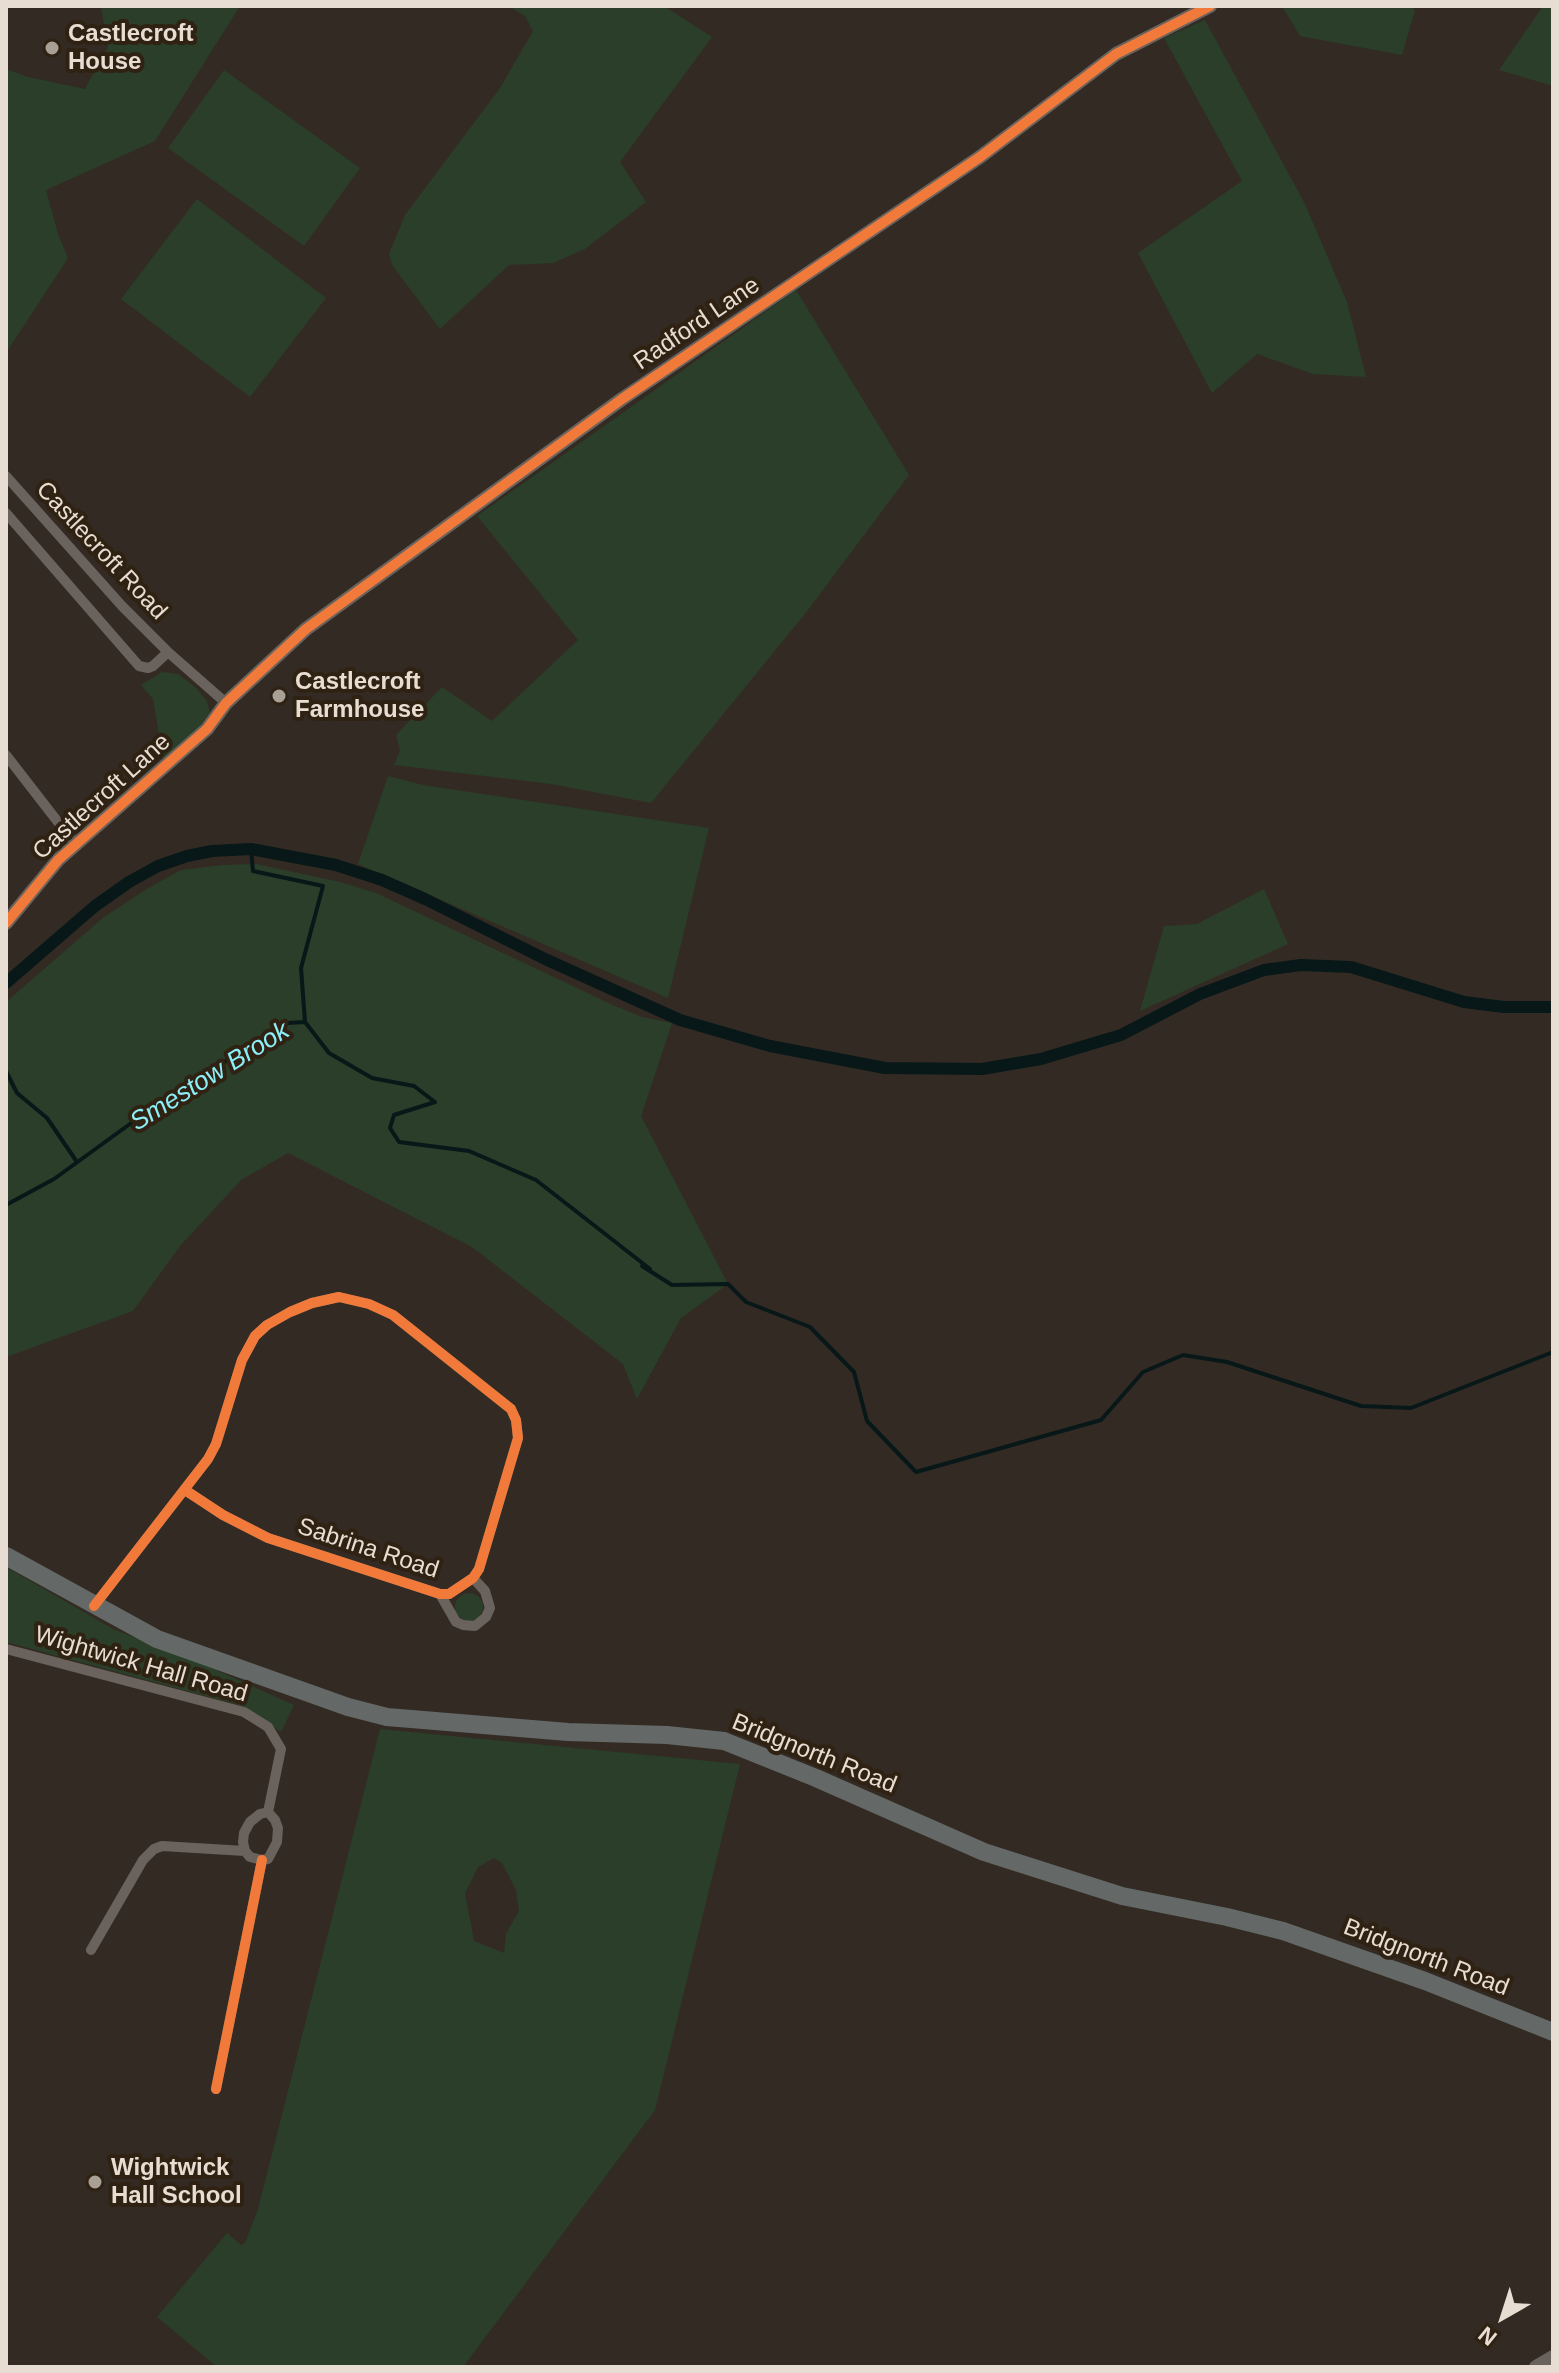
<!DOCTYPE html>
<style>
body{margin:0}
#map{position:relative;width:1559px;height:2373px;overflow:hidden;background:#332b23;font-family:Helvetica,sans-serif}
canvas{display:block}
.frame{position:absolute;inset:0;border:8px solid #e7ddd3;pointer-events:none}
.north{position:absolute;left:1463px;top:2277px;width:80px;height:80px;-webkit-text-stroke:6px #302212;paint-order:stroke;rotate:219deg;font-size:22px;font-weight:700;line-height:32px;text-align:center;color:#e7ddd3}
.north::after{content:'';display:block;margin:auto;width:28px;height:36px;background:#e7ddd3;clip-path:polygon(50% 0,100% 100%,50% 72%,0 100%)}
</style>
<div id="map">
<canvas width="1559" height="2373"></canvas>
<div class="frame"></div>
<div class="north">N</div>
</div>
<script>
const ctx = document.querySelector('canvas').getContext('2d');
ctx.lineJoin = 'round';
function fill(path, color) {
  ctx.fillStyle = color;
  ctx.fill(path, 'evenodd');
}
function shape(rows) {
  const path = new Path2D();
  for (const r of rows) {
    if (r.length === 3) {
      path.moveTo(r[0] + r[2], r[1]);
      path.arc(r[0], r[1], r[2], 0, 2 * Math.PI);
      continue;
    }
    path.moveTo(r[0], r[1]);
    for (let i = 2; i < r.length; i += 2) path.lineTo(r[i], r[i + 1]);
  }
  return path;
}
function trace(path, color, width, dash) {
  ctx.strokeStyle = color;
  ctx.lineWidth = width;
  ctx.lineCap = dash ? 'butt' : 'round';
  ctx.setLineDash(dash || []);
  ctx.stroke(path);
}
function write(font, color, halo, rows, align = 'center') {
  ctx.font = font + ' Helvetica,sans-serif';
  ctx.lineWidth = 8;
  ctx.setLineDash([]);
  ctx.textBaseline = 'middle';
  ctx.strokeStyle = halo;
  ctx.fillStyle = color;
  for (const [text, x, y, turn = 0] of rows) {
    ctx.save();
    ctx.translate(x, y);
    ctx.rotate((+turn || 0) * Math.PI / 180);
    ctx.textAlign = isNaN(turn) ? turn : align;
    if (halo) ctx.strokeText(text, 0, 0);
    ctx.fillText(text, 0, 0);
    ctx.restore();
  }
}
const green = shape([
 [98,6,240,6,155,141,46,190,58,234,68,258,6,353,6,69,28,77,85,89,108,47,101,8],
 [509,6,664,6,712,37,620,162,646,202,585,249,553,263,509,265,440,329,392,265,389,254,405,215,500,88,533,31,525,16],
 [1282,6,1410,6,1415,10,1402,55,1300,36],
 [1543,6,1553,6,1553,86,1499,70],
 [1205,20,1305,204,1347,302,1366,377,1313,374,1257,354,1212,393,1138,253,1242,181,1164,38],
 [224,70,360,168,304,246,168,148],
 [197,199,326,298,250,397,121,299],
 [796,290,909,475,808,610,651,803,551,784,394,765,400,750,396,735,442,687,492,721,578,640,477,516],
 [162,672,178,674,195,687,206,700,210,712,195,733,163,759,153,699,141,685],
 [388,776,423,785,709,828,668,998,358,864],
 [256,864,340,882,376,893,615,1006,642,1017,672,1023,641,1116,728,1284,681,1318,637,1399,623,1364,472,1247,288,1153,241,1180,180,1246,133,1311,6,1357,6,1002,104,917,150,887,181,870,222,865],
 [1264,889,1288,944,1140,1011,1164,926,1197,924],
 [6,1567,113,1629,194,1660,294,1705,281,1732,242,1706,6,1642],
 [469,1607,14],
 [380,1729,740,1764,655,2110,463,2367,217,2367,157,2317,227,2233,241,2245,245,2243,258,2209],
 [494,1858,502,1863,516,1890,519,1911,506,1934,504,1953,474,1941,465,1893,478,1867]
]);
const stream = shape([
 [251,849,253,871,323,886,301,968,305,1022],
 [6,1071,17,1093,47,1118,77,1162],
 [6,1205,54,1179,163,1100,287,1023,305,1022,329,1053,372,1078,414,1086,435,1102,394,1115,390,1128,399,1142,469,1151,536,1180,650,1269,642,1266,672,1285,728,1284,746,1302,810,1327,854,1372,867,1421,916,1472,1101,1420,1143,1372,1183,1355,1227,1362,1361,1406,1411,1408,1553,1352]
]);
const canal = shape([
 [6,983,95,906,129,882,158,866,187,856,212,851,251,849,336,865,382,880,425,899,545,959,680,1020,770,1046,885,1068,982,1069,1041,1059,1121,1035,1200,994,1264,970,1301,965,1351,967,1464,1002,1504,1007,1553,1007]
]);
const street = shape([
 [6,476,122,606,168,652,226,703],
 [6,513,139,666,148,668,153,666,168,652],
 [6,755,75,844],
 [440,1594,456,1622,463,1625,475,1626,486,1617,490,1608,485,1591,473,1578],
 [94,1606,208,1459,216,1444,242,1360,255,1336,267,1325,290,1312,312,1303,339,1297,369,1304,393,1315,511,1409,516,1420,518,1438,479,1569,473,1578,449,1594,440,1594,268,1538,223,1515,185,1490],
 [6,1649,244,1712,268,1727,281,1749,268,1812],
 [268,1812,275,1820,278,1828,277,1842,268,1859,262,1860,250,1857,245,1851,243,1842,244,1833,250,1822,260,1814,268,1812],
 [91,1950,143,1860,154,1849,162,1846,245,1851],
 [216,2089,262,1860]
]);
const secondary = shape([
 [6,923,58,860,207,729,226,703,306,629,622,399,980,157,1116,54,1210,6],
 [1536,2367,1553,2357]
]);
const highway = shape([
 [6,1556,157,1639,348,1707,387,1717,568,1732,667,1735,724,1741,816,1778,984,1852,1122,1896,1227,1917,1283,1931,1425,1981,1553,2032]
]);
const cycleway = shape([
 [6,923,58,860,207,729,226,703,306,629,622,399,980,157,1116,54,1210,6],
 [94,1606,208,1459,216,1444,242,1360,255,1336,267,1325,290,1312,312,1303,339,1297,369,1304,393,1315,511,1409,516,1420,518,1438,479,1569,473,1578,449,1594,440,1594,268,1538,223,1515,185,1490],
 [216,2089,262,1860]
]);
const markers = [
 [52,48,8,"#a89f95"],
 [279,696,8,"#a89f95"],
 [95,2182,8,"#a89f95"]
];
const poiNames = [
 ["Castlecroft",68,34],
 ["House",68,62],
 ["Castlecroft",295,682],
 ["Farmhouse",295,710],
 ["Wightwick",111,2168],
 ["Hall School",111,2196]
];
const streetNames = [
 ["Radford Lane",697,324,-34],
 ["Castlecroft Road",101,551,47],
 ["Castlecroft Lane",102,797,-42],
 ["Sabrina Road",368,1549,18],
 ["Wightwick Hall Road",141,1665,16],
 ["Bridgnorth Road",814,1754,22],
 ["Bridgnorth Road",1426,1958,21]
];
const waterNames = [
 ["Smestow Brook",210,1077,-32]
];
fill(green, '#2a3e29');
trace(stream, '#081819', 4);
trace(canal, '#081819', 12);
trace(street, '#6a635d', 10);
trace(secondary, '#6a635d', 14);
trace(highway, '#646967', 18);
trace(cycleway, '#f17a3a', 10);
for (const [x, y, r, color] of markers) {
  const dot = new Path2D();
  dot.arc(x, y, r, 0, 2 * Math.PI);
  ctx.fillStyle = color;
  ctx.fill(dot);
  trace(dot, '#302212', 3);
}
write('bold 24px', '#e7ddd3', '#302212', poiNames, 'left');
write('24px', '#e7ddd3', '#302212', streetNames);
write('italic 26px', '#8ceef7', '#302212', waterNames);
</script>
